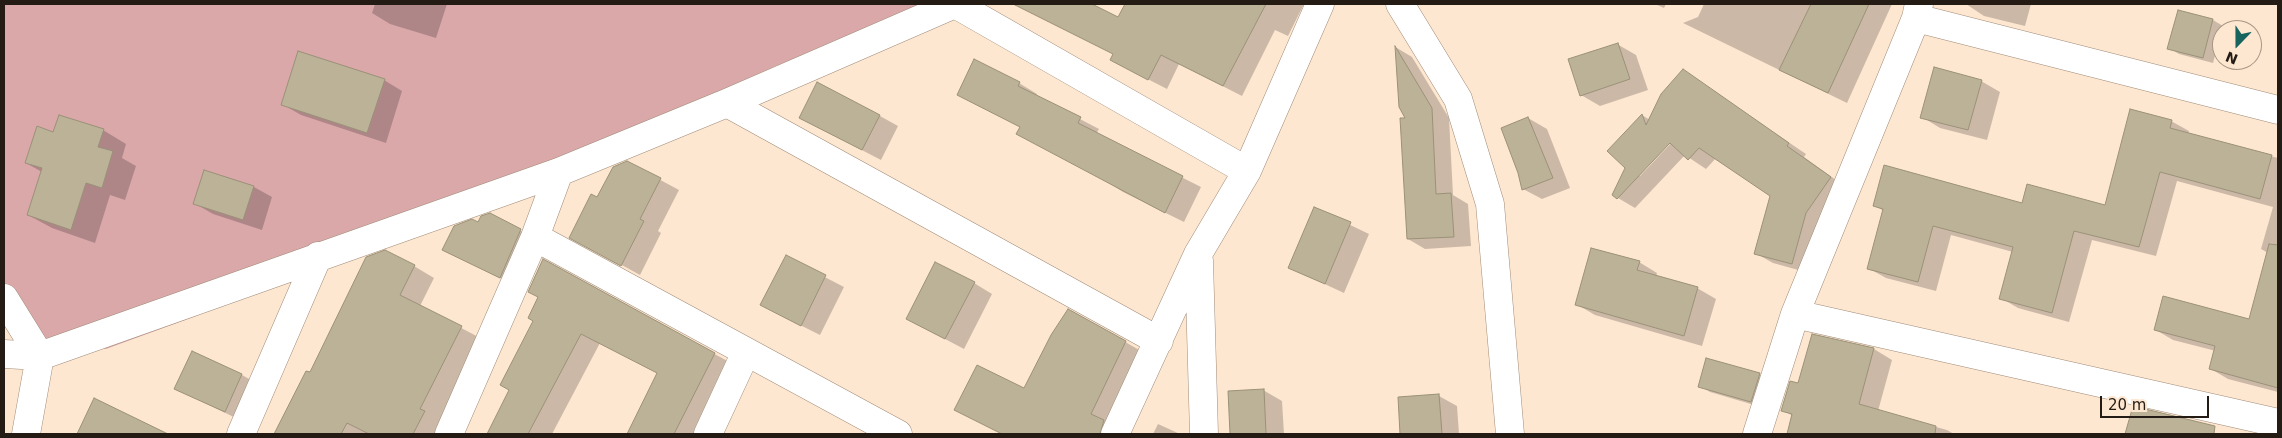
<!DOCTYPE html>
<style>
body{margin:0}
#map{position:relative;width:2282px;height:438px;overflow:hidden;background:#fee7d1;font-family:"DejaVu Sans",sans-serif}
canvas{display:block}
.frame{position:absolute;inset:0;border:5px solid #241c14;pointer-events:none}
.north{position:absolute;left:2212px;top:20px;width:50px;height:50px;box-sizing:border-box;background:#fee7d1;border:1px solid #a79685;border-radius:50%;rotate:202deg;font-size:14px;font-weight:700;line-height:20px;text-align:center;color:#241c14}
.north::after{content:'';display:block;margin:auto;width:18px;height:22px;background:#17645f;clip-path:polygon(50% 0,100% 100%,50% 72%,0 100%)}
.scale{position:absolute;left:2100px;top:396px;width:109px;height:22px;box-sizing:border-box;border:2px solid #241c14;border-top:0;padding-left:6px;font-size:15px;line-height:18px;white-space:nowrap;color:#241c14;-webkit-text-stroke:4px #fee7d1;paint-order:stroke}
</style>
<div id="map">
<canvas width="2282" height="438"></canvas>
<div class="frame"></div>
<div class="north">N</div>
<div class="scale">20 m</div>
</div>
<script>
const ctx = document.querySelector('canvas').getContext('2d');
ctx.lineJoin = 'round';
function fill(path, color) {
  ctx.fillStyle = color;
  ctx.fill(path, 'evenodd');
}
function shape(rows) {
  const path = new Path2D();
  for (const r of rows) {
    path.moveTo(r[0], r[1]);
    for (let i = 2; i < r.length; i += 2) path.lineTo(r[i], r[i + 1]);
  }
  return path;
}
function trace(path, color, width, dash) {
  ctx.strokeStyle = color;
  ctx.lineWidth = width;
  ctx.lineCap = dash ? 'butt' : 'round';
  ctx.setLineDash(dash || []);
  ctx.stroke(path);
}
const forest = shape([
 [4,4,930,4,776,66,601,144,278,273,196,316,106,349,40,338,4,307]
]);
const shadow = shape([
 [375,4,447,4,436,38,390,24,372,13],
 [1014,4,1089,4,1119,19,1126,4,1304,4,1288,36,1275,30,1242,96,1179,64,1167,89,1130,70,1114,54],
 [1655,4,1666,4,1664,8],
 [1704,4,1892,4,1847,103,1683,23,1698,17],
 [1966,4,2031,4,2025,26,1984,16],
 [2213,20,2223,26,2213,63,2179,54,2169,48],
 [1617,44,1636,55,1648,90,1600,106,1581,95],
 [1397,48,1412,57,1449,118,1453,195,1468,204,1471,246,1425,249,1408,239,1407,119,1400,106],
 [1683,71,1806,154,1804,157,1847,188,1809,273,1773,263,1755,253,1771,196,1716,158,1706,169,1685,155,1635,208,1618,198,1642,115,1650,120],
 [1673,138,1675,139,1640,176,1636,176],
 [384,80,402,91,386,143,301,115,282,104],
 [1981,81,2000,92,1987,140,1940,128,1922,117],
 [1019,83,1037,94,1036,96,1099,129,1096,134,1201,187,1184,222,1123,192,1021,127,977,105],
 [880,116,898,126,881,160,800,118],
 [1528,118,1547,129,1570,188,1542,199,1523,189],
 [2171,121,2189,131,2188,134,2278,158,2278,392,2228,379,2211,369,2216,351,2173,340,2156,330,2250,320,2268,253,2261,249,2273,207,2177,181,2156,256,2092,240,2069,322,2018,308,2001,298,2013,252,1951,235,1936,291,1886,278,1868,268,1884,211,1875,206,2106,206],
 [103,130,126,144,122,158,136,166,125,200,110,195,95,243,52,228,28,215,42,172,26,163],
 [627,162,679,190,658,231,661,233,640,275,587,246],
 [204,171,254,187,272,197,262,230,213,214,194,203],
 [1315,208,1369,234,1344,293,1290,268],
 [490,214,539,241,519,288,444,249],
 [786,257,844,287,820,335,780,315],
 [543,261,733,364,704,434,629,434,658,373,600,343,552,434,488,434,511,390,534,320,539,298],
 [1639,262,1657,273,1656,277,1697,288,1716,299,1702,346,1595,315,1576,304],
 [414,266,434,278,420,306,482,339,439,434,276,434,307,372,310,374],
 [974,283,992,294,964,349,907,319],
 [1069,310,1141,351,1106,434,1003,434,972,418,1025,390],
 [1874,349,1892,360,1878,411,1947,430,1954,434,1788,434,1793,416,1782,410,1799,385],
 [1759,374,1770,380,1761,407,1710,392,1700,386],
 [242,375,260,385,244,422,176,389],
 [1263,390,1282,401,1284,434,1231,434,1229,392],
 [1439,396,1457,406,1459,434,1401,434,1399,398],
 [1158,424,1180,434,1153,434],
 [150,427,163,434,78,434],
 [2211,432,2210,434,2127,434]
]);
const building = shape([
 [1013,4,1092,4,1118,17,1125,4,1266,4,1223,86,1161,55,1148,80,1110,60,1113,54,1013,4],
 [1811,4,1869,4,1828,93,1779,70,1811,4],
 [2178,10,2213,19,2203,58,2167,49,2178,10],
 [1618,43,1630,79,1580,96,1568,59,1618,43],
 [1395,46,1432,108,1436,194,1451,193,1454,237,1407,239,1400,118,1405,118,1399,107,1395,46],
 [298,51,385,79,367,133,281,105,298,51],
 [974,59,1020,82,1018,86,1081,117,1078,123,1183,176,1165,213,1016,134,1020,127,957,95,974,59],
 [1934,67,1982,80,1968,130,1920,118,1934,67],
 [1683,69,1789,143,1787,146,1831,177,1806,213,1792,264,1754,254,1770,196,1699,148,1688,160,1670,143,1617,199,1612,195,1625,168,1607,151,1642,114,1646,125,1661,94,1683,69],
 [817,82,880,115,862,150,799,118,817,82],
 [2130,109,2172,120,2170,128,2272,155,2260,199,2160,172,2139,247,2074,231,2052,313,1999,299,2013,247,1933,226,1918,282,1867,269,1883,209,1873,206,1884,165,2022,203,2027,184,2105,205,2130,109],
 [59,115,104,129,98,147,113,151,102,188,86,183,71,230,27,215,42,168,25,163,37,126,53,132,59,115],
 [1528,117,1553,178,1522,190,1518,173,1501,128,1528,117],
 [627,161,661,178,640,219,644,221,621,266,569,238,591,194,597,197,613,167,627,161],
 [204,170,254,186,243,220,193,204,204,170],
 [1314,207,1351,222,1325,284,1288,268,1314,207],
 [490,213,521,229,500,278,442,250,454,226,472,219,478,222,481,216,490,213],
 [2269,244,2278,245,2278,388,2209,369,2215,346,2154,330,2163,296,2249,319,2269,244],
 [1591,248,1640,261,1637,270,1698,287,1684,336,1575,305,1591,248],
 [385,250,415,265,400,295,462,326,420,409,425,411,413,434,369,434,347,423,341,434,274,434,306,371,310,372,366,257,385,250],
 [786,255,826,275,801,326,760,305,786,255],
 [543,259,715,353,674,434,627,434,657,373,581,334,528,434,487,434,509,390,500,385,533,321,528,318,538,297,528,292,543,259],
 [935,262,975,282,945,339,906,319,935,262],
 [1068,309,1126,341,1091,414,1104,420,1100,434,1002,434,954,410,977,365,1024,388,1051,335,1068,309],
 [1812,334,1874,348,1859,404,1936,426,1935,434,1787,434,1792,414,1781,411,1790,381,1798,383,1812,334],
 [192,351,242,374,225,412,174,389,192,351],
 [1706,358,1760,373,1751,402,1698,387,1706,358],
 [1264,389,1266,434,1230,434,1228,391,1264,389],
 [1439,394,1442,434,1400,434,1398,397,1439,394],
 [94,398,168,434,77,434,94,398],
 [2133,406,2215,426,2214,434,2125,434,2133,406]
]);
const minor = shape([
 [1916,18,2278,110],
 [727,103,1159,341],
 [535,237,898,434],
 [1199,261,1204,434],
 [4,298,40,356,26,434],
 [1795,314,2278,423],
 [4,354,40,356,559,172,727,103,955,4,1247,171],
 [241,434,318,256],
 [449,434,535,237,559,172],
 [708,434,746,352],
 [1115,434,1198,254,1247,171,1320,4],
 [1757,434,1795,314,1916,18,1919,4]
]);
const tertiary = shape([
 [1400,4,1458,99,1490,204,1510,434]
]);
fill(forest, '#daa8a9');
fill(shadow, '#0003');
fill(building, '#bcb298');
trace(building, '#9a9178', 1);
trace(minor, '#a08c78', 29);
trace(tertiary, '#a08c78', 29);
trace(minor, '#fff', 28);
trace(tertiary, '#fff', 28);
</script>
